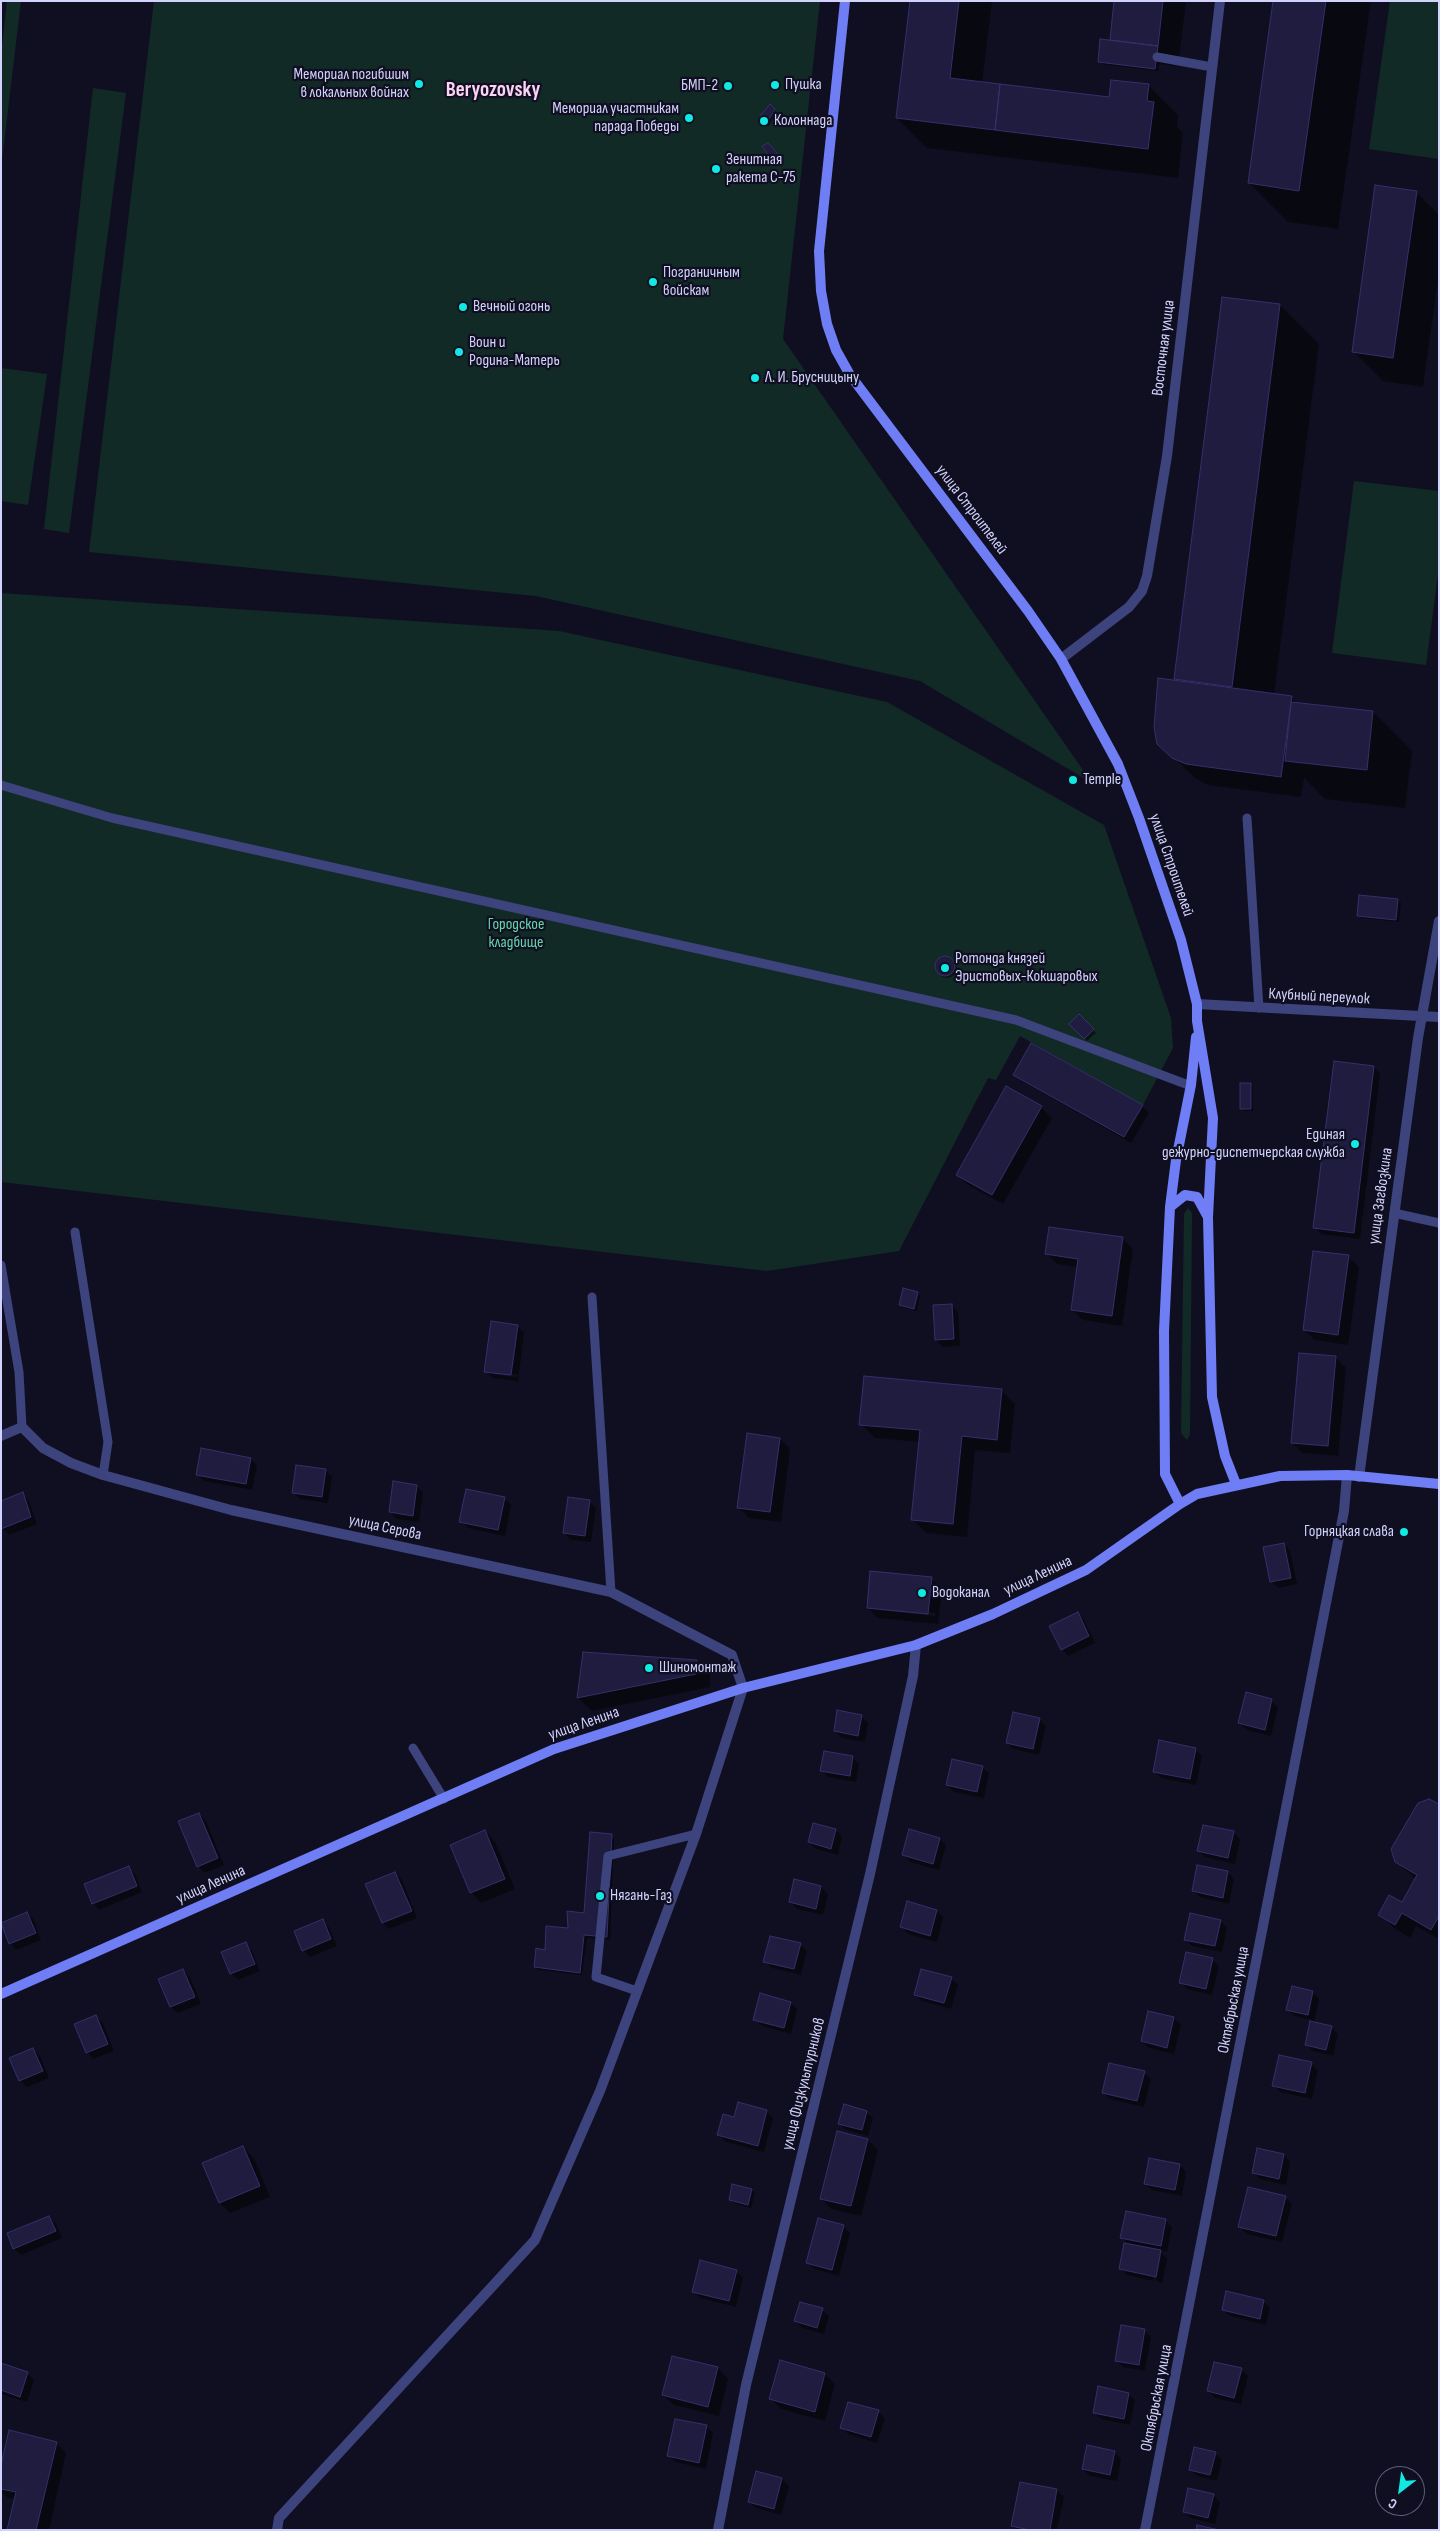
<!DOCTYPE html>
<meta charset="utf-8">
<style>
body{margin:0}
#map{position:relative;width:1440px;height:2531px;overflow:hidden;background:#100f21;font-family:"Sofia Sans Condensed",sans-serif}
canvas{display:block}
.frame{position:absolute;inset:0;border:2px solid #d2d3fc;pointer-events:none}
.north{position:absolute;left:1375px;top:2466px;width:50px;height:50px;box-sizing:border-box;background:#100f21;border:1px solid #5e5d79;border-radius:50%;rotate:210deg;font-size:14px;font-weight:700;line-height:20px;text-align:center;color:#d2d3fc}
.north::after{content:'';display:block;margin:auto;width:18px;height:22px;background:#11e9e2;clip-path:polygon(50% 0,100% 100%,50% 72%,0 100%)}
</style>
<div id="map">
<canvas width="1440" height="2531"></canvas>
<div class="frame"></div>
<div class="north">С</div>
</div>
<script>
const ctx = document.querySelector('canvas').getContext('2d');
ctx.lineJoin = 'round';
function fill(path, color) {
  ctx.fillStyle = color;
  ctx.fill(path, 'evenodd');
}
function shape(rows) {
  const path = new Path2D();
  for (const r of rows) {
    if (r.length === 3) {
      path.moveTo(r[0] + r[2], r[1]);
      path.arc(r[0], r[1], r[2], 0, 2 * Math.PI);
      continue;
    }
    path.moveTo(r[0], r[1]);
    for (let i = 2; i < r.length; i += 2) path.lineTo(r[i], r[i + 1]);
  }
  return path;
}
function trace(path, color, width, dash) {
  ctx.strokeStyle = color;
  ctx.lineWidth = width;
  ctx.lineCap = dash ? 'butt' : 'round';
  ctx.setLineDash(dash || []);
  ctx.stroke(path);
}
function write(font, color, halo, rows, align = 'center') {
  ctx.font = font + ' "Sofia Sans Condensed",sans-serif';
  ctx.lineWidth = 4.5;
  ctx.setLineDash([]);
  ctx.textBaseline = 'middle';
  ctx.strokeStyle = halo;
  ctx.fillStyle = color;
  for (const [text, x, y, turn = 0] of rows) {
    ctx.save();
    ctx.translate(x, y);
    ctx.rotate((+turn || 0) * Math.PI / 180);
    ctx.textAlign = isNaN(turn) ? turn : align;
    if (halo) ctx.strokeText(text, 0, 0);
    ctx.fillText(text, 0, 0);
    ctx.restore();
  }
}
const green = shape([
 [7,1,21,1,1,169,1,54],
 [154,1,820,1,783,339,1092,783,920,681,536,596,89,552],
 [1390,1,1439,1,1439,159,1369,149],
 [93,88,126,93,69,533,44,529],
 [1,368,47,374,28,505,1,501],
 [1354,481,1439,491,1439,567,1426,665,1332,653],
 [1,593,559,631,887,702,1104,825,1171,1018,1173,1048,1143,1105,1020,1036,996,1080,988,1078,899,1251,767,1271,1,1182],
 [1188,1208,1192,1213,1190,1434,1187,1440,1181,1433,1184,1214]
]);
const shadow = shape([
 [911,1,992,1,982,83,1110,99,1148,85,1178,115,1177,127,1183,133,1178,178,927,148,897,118],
 [1116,1,1186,1,1178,66,1159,64,1158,71,1102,64,1099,61,1113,42,1111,40],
 [1275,1,1371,1,1338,229,1288,222,1249,183],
 [770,106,777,113,769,126,761,121],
 [768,144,782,159,779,163,771,157],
 [1416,192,1439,215,1439,273,1423,387,1383,381,1353,351],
 [1280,305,1319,344,1274,695,1291,698,1297,703,1373,712,1412,751,1405,808,1325,799,1304,778,1301,797,1208,785,1195,778,1159,743,1178,682,1175,679],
 [1398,900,1401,903,1399,922,1361,918,1358,915],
 [947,968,10],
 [1079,1016,1096,1033,1087,1041,1070,1024],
 [1374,1067,1380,1074,1360,1239,1321,1234,1315,1227],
 [1015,1075,1142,1106,1149,1113,1131,1143,1022,1081],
 [1250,1084,1253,1087,1253,1111,1244,1111,1241,1108],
 [1007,1088,1041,1107,1052,1118,1003,1204,968,1185,958,1175],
 [1122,1238,1133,1249,1122,1326,1083,1320,1072,1310,1078,1267,1057,1264,1047,1254],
 [1348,1257,1359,1267,1348,1345,1315,1340,1304,1330],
 [917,1293,920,1296,917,1311,903,1308,900,1305],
 [951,1305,958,1312,960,1346,943,1347,936,1340,934,1306],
 [518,1326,524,1333,518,1381,492,1378,486,1371],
 [491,1371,518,1375,517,1377,491,1374],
 [1336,1358,1346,1368,1338,1456,1302,1453,1292,1442],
 [1001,1390,1015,1404,1010,1453,975,1450,967,1537,926,1533,912,1519,920,1442,875,1438,861,1424],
 [780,1439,790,1449,781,1522,749,1518,738,1507],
 [251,1459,257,1466,252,1490,204,1481,197,1474],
 [325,1470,332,1477,328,1503,300,1499,293,1492],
 [416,1486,423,1492,419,1522,397,1519,390,1512],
 [22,1494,29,1501,37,1524,9,1535,1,1526],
 [504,1498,511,1505,505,1536,468,1528,461,1521],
 [589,1501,596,1508,591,1542,571,1540,564,1533],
 [1284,1544,1290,1551,1297,1584,1278,1588,1271,1581],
 [931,1578,942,1589,938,1624,878,1618,868,1608],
 [878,1608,935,1613,935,1616,878,1610],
 [1077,1613,1084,1620,1095,1643,1068,1656,1062,1649],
 [696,1661,710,1675,710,1687,592,1711,578,1698],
 [1271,1700,1278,1707,1271,1736,1247,1730,1240,1723],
 [861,1716,868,1723,865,1742,842,1738,835,1731],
 [1039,1719,1046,1726,1039,1755,1014,1749,1007,1743],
 [1195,1749,1202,1756,1196,1785,1161,1778,1154,1771],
 [853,1758,859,1764,856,1782,828,1777,821,1770],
 [982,1767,989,1773,984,1798,954,1792,947,1785],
 [1439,1806,1439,1939,1416,1926,1410,1938,1394,1928,1380,1914,1403,1903,1416,1879,1396,1862],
 [199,1814,206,1821,224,1865,205,1873,198,1866],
 [836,1830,842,1837,838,1855,816,1849,809,1842],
 [485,1831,495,1842,515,1889,481,1903,471,1892],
 [1233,1832,1240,1839,1235,1864,1205,1857,1199,1851],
 [611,1836,614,1839,610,1940,587,1938,582,1975,538,1970,535,1967,546,1952,585,1915],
 [939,1839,946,1845,939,1870,910,1862,904,1855],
 [128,1867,135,1874,142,1892,99,1910,93,1903],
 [1228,1872,1234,1879,1229,1904,1200,1897,1193,1891],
 [395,1873,402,1880,417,1918,389,1929,383,1923,367,1885],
 [821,1887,828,1894,823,1915,797,1909,790,1902],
 [937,1911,943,1917,937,1942,908,1934,901,1927],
 [27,1913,34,1920,41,1940,16,1950,10,1943],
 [323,1921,329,1927,337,1946,310,1957,303,1950],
 [1221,1921,1227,1928,1222,1952,1192,1946,1186,1940],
 [245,1944,252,1951,260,1971,238,1980,231,1973],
 [800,1944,807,1951,801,1975,772,1968,765,1961],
 [1212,1959,1219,1966,1212,1995,1187,1989,1181,1982],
 [183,1970,190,1977,201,2004,178,2013,171,2007,160,1980],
 [951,1978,958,1985,951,2009,922,2001,915,1995],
 [1313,1992,1319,1999,1314,2023,1331,2027,1338,2034,1333,2056,1313,2051,1306,2044,1312,2020,1294,2016,1287,2009],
 [791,2003,797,2009,791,2034,762,2026,755,2019],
 [1149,2012,1174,2018,1181,2024,1174,2054,1149,2048,1142,2041],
 [96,2017,103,2023,114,2051,93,2059,87,2052],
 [33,2049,40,2056,49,2078,27,2087,20,2080],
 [1311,2064,1318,2070,1312,2099,1280,2092,1274,2085],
 [1144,2072,1151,2079,1144,2107,1110,2099,1103,2093],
 [766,2111,773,2118,764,2152,726,2142,719,2135,735,2119],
 [866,2112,873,2118,868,2136,846,2130,839,2124],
 [868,2140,878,2150,861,2216,831,2209,821,2198],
 [243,2147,254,2158,270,2197,230,2213,220,2203],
 [1284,2155,1290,2162,1286,2185,1260,2179,1253,2173],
 [1180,2165,1186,2172,1182,2196,1152,2190,1145,2184],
 [752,2190,755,2193,751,2208,733,2203,730,2200],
 [1285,2197,1292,2204,1282,2242,1247,2234,1240,2227],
 [49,2217,56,2224,62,2238,21,2255,14,2248],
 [1165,2220,1172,2227,1167,2252,1159,2250,1167,2258,1162,2283,1156,2281,1161,2255,1159,2255,1153,2281,1127,2275,1120,2268,1129,2245,1122,2237],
 [843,2226,850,2233,839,2276,814,2269,808,2263],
 [736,2271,743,2278,736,2307,700,2298,694,2292],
 [1263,2301,1270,2308,1266,2325,1230,2316,1223,2310],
 [822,2310,829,2316,824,2334,802,2328,796,2321],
 [1144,2330,1151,2337,1145,2371,1123,2367,1116,2360],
 [1,2365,27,2373,34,2380,27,2402,1,2394],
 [718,2368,728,2379,719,2416,674,2405,663,2395],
 [1241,2369,1248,2376,1241,2404,1215,2398,1208,2391],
 [825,2374,835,2384,825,2421,781,2409,771,2399],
 [1128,2394,1135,2400,1130,2425,1101,2419,1094,2412],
 [878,2412,885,2418,877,2443,848,2434,842,2427],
 [707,2427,713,2433,706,2469,675,2462,669,2455],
 [56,2443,66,2453,49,2530,8,2530,15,2499,8,2498,1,2491,1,2470],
 [1114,2452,1121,2459,1117,2481,1090,2476,1083,2469],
 [1215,2453,1222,2460,1217,2481,1197,2476,1190,2470],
 [757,2473,782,2479,789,2486,781,2515,756,2508,749,2502],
 [1021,2483,1057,2490,1064,2497,1057,2530,1016,2530,1012,2526],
 [1213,2495,1220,2502,1215,2524,1191,2518,1184,2512]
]);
const building = shape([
 [910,1,959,1,950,78,1000,84,995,130,896,118,910,1],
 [1114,1,1163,1,1158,46,1110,40,1114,1],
 [1273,1,1326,1,1299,191,1248,183,1273,1],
 [1100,39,1158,46,1155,69,1098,62,1100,39],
 [1111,80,1149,84,1147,101,1154,102,1148,149,995,130,1000,84,1109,97,1111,80],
 [770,104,775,109,766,124,760,121,761,115,770,104],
 [768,143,780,156,776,161,770,157,762,146,768,143],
 [1375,185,1417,191,1393,358,1352,352,1375,185],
 [1222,297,1280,304,1232,687,1174,679,1222,297],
 [1158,678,1292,696,1281,777,1186,764,1172,758,1157,744,1154,727,1158,678],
 [1291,702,1373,711,1367,770,1285,761,1291,702],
 [1359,895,1398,899,1396,920,1357,916,1359,895],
 [945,966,10],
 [1079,1014,1094,1029,1084,1039,1069,1024,1079,1014],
 [1031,1043,1143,1105,1124,1137,1013,1075,1031,1043],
 [1334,1061,1374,1066,1354,1233,1313,1228,1334,1061],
 [1240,1083,1251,1083,1251,1109,1240,1109,1240,1083],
 [1006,1086,1042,1106,992,1195,956,1175,1006,1086],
 [1049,1227,1123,1237,1112,1316,1071,1310,1078,1259,1045,1254,1049,1227],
 [1313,1251,1349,1255,1338,1335,1303,1330,1313,1251],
 [903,1288,918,1292,914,1309,899,1305,903,1288],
 [952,1304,954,1339,935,1340,933,1305,952,1304],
 [491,1321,518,1325,511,1375,484,1372,491,1321],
 [1299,1353,1336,1356,1328,1446,1291,1443,1299,1353],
 [864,1376,1002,1389,997,1440,962,1436,953,1524,911,1520,920,1430,859,1425,864,1376],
 [747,1433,780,1438,770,1512,737,1508,747,1433],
 [201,1448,251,1458,246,1484,196,1475,201,1448],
 [296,1465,326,1469,322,1497,292,1493,296,1465],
 [393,1481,417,1485,413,1516,389,1512,393,1481],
 [466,1489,505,1497,498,1530,459,1522,466,1489],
 [23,1492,31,1517,1,1529,1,1501,23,1492],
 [568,1497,590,1500,585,1536,563,1533,568,1497],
 [1284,1543,1291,1578,1270,1582,1263,1547,1284,1543],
 [870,1571,932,1577,928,1614,867,1608,870,1571],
 [1078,1612,1089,1636,1061,1650,1049,1626,1078,1612],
 [583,1652,697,1660,696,1674,577,1698,583,1652],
 [1246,1692,1272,1699,1265,1730,1238,1723,1246,1692],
 [837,1710,862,1715,858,1736,834,1731,837,1710],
 [1013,1712,1040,1718,1033,1749,1006,1743,1013,1712],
 [1159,1740,1196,1748,1190,1779,1153,1772,1159,1740],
 [824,1751,853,1756,850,1776,820,1771,824,1751],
 [952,1759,983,1766,977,1792,946,1785,952,1759],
 [1429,1799,1439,1804,1439,1916,1431,1930,1402,1913,1395,1925,1378,1915,1389,1895,1402,1902,1417,1875,1395,1862,1391,1849,1418,1803,1429,1799],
 [199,1813,218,1858,197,1867,178,1821,199,1813],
 [813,1823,836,1829,831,1849,808,1842,813,1823],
 [1203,1825,1234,1831,1228,1858,1197,1851,1203,1825],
 [909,1829,940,1838,933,1864,902,1855,909,1829],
 [485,1830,505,1879,470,1893,450,1845,485,1830],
 [590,1832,612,1834,607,1937,584,1935,580,1973,534,1967,536,1948,545,1950,546,1926,568,1928,567,1911,584,1913,590,1832],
 [1197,1865,1228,1871,1223,1898,1192,1891,1197,1865],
 [129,1866,137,1886,92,1904,84,1884,129,1866],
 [395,1872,412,1911,382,1923,365,1884,395,1872],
 [794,1879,821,1886,816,1909,789,1902,794,1879],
 [907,1901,937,1910,930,1936,900,1927,907,1901],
 [27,1912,36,1933,9,1944,1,1923,27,1912],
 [1190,1913,1221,1920,1215,1946,1184,1940,1190,1913],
 [323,1919,331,1939,302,1951,294,1931,323,1919],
 [770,1936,801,1943,794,1969,763,1962,770,1936],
 [246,1942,255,1964,230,1974,221,1952,246,1942],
 [1186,1952,1213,1958,1206,1989,1179,1983,1186,1952],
 [183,1969,195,1997,170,2007,158,1979,183,1969],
 [921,1969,952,1977,944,2003,914,1995,921,1969],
 [1292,1986,1313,1991,1308,2015,1286,2010,1292,1986],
 [760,1993,791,2002,784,2028,753,2020,760,1993],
 [1148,2011,1174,2017,1167,2048,1141,2041,1148,2011],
 [96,2015,108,2044,86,2053,74,2024,96,2015],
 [1310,2021,1332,2026,1326,2050,1305,2045,1310,2021],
 [33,2048,43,2071,19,2081,9,2058,33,2048],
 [1279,2055,1312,2062,1305,2093,1272,2086,1279,2055],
 [1109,2063,1145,2071,1137,2101,1102,2093,1109,2063],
 [738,2102,767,2110,758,2146,717,2135,723,2114,734,2117,738,2102],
 [844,2104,867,2111,862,2130,838,2124,844,2104],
 [837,2131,868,2139,851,2206,820,2199,837,2131],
 [243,2146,260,2186,219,2203,202,2163,243,2146],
 [1257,2148,1284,2154,1279,2179,1252,2173,1257,2148],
 [1149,2158,1180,2164,1175,2190,1144,2184,1149,2158],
 [732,2184,752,2189,748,2205,729,2200,732,2184],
 [1248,2187,1286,2196,1276,2236,1238,2227,1248,2187],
 [1126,2211,1166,2219,1161,2246,1120,2238,1126,2211],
 [49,2216,56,2231,13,2249,7,2233,49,2216],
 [818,2218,844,2225,832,2270,806,2263,818,2218],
 [1124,2243,1161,2250,1156,2277,1119,2269,1124,2243],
 [700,2260,737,2270,729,2301,692,2292,700,2260],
 [1226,2291,1264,2300,1260,2319,1222,2310,1226,2291],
 [800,2302,823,2308,817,2328,794,2321,800,2302],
 [1121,2325,1145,2329,1139,2365,1115,2361,1121,2325],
 [672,2356,718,2367,708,2407,662,2395,672,2356],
 [780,2360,825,2373,815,2412,769,2399,780,2360],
 [1214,2362,1242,2368,1234,2398,1207,2391,1214,2362],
 [1,2363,28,2372,20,2397,1,2390,1,2363],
 [1098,2386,1129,2393,1124,2419,1093,2413,1098,2386],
 [848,2402,879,2410,871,2437,840,2428,848,2402],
 [675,2419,707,2425,699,2463,667,2456,675,2419],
 [9,2430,57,2442,36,2530,7,2530,16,2492,1,2489,1,2465,9,2430],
 [1087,2445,1115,2451,1110,2475,1082,2469,1087,2445],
 [1194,2447,1216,2452,1210,2475,1189,2470,1194,2447],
 [756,2471,782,2478,774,2509,748,2502,756,2471],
 [1020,2482,1057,2489,1050,2530,1030,2530,1011,2526,1020,2482],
 [1188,2488,1214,2494,1208,2518,1183,2512,1188,2488],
 [1197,2525,1219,2530,1196,2530,1197,2525]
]);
const lane = shape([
 [1157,57,1212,67],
 [1,785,112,818,1016,1020,1191,1086],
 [1247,818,1259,1008],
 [1394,1213,1439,1223],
 [75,1232,108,1442,103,1475],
 [1,1265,19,1372,22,1427],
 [592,1297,611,1592],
 [413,1748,444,1799],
 [637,1991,596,1977,608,1856,696,1834]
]);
const street = shape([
 [1061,659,1129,607,1142,591,1147,576,1167,456,1220,1],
 [1197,1004,1439,1017],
 [1,1436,22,1427,43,1448,71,1463,103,1475,231,1510,611,1592,732,1655,743,1688,696,1834,600,2091,535,2240,279,2518,277,2530],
 [1359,1477,1418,1038,1439,921],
 [718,2530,746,2385,870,1874,913,1676,916,1645],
 [1145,2530,1344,1511,1347,1475]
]);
const secondary = shape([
 [845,1,819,251,821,291,827,324,836,350,850,375,1028,611,1061,659,1118,764,1139,818,1181,940,1197,1004,1197,1021,1213,1118,1208,1217,1212,1397,1225,1456,1236,1484],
 [1170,1207,1185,1195,1197,1197,1208,1217],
 [1180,1504,1165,1474,1164,1331,1170,1207,1176,1160,1191,1085,1196,1037],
 [1,1994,554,1749,743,1688,916,1645,993,1614,1086,1570,1180,1504,1197,1494,1280,1476,1347,1475,1439,1484]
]);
const markers = [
 [419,84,5,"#11e9e2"],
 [775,85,5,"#11e9e2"],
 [728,86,5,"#11e9e2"],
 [689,118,5,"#11e9e2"],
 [764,121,5,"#11e9e2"],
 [716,169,5,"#11e9e2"],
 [653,282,5,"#11e9e2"],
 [463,307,5,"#11e9e2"],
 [459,352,5,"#11e9e2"],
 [755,378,5,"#11e9e2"],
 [1073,780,5,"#11e9e2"],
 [945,968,5,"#11e9e2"],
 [1355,1144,5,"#11e9e2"],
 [1404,1532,5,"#11e9e2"],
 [922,1593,5,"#11e9e2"],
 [649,1668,5,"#11e9e2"],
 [600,1896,5,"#11e9e2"]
];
const poiNames = [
 ["Мемориал погибшим",409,75,"right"],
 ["в локальных войнах",409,93,"right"],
 ["Пушка",785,85],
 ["БМП-2",718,86,"right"],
 ["Мемориал участникам",679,109,"right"],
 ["парада Победы",679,127,"right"],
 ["Колоннада",774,121],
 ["Зенитная",726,160],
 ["ракета С-75",726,178],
 ["Пограничным",663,273],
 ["войскам",663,291],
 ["Вечный огонь",473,307],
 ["Воин и",469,343],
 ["Родина-Матерь",469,361],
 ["Л. И. Брусницыну",765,378],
 ["Temple",1083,780],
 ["Ротонда князей",955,959],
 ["Эристовых-Кокшаровых",955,977],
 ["Единая",1345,1135,"right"],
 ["дежурно-диспетчерская служба",1345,1153,"right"],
 ["Горняцкая слава",1394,1532,"right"],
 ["Водоканал",932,1593],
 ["Шиномонтаж",659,1668],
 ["Нягань-Газ",610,1896]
];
const streetNames = [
 ["Восточная улица",1164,348,-83],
 ["улица Строителей",971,510,53],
 ["улица Строителей",1171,865,71],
 ["Клубный переулок",1319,997,3],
 ["улица Загвозкина",1381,1196,-82],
 ["улица Серова",385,1528,12],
 ["улица Ленина",1038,1576,-25],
 ["улица Ленина",584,1724,-19],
 ["улица Ленина",211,1885,-24],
 ["Октябрьская улица",1234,2000,-79],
 ["улица Физкультурников",804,2084,-76],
 ["Октябрьская улица",1157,2398,-79]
];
const parkNames = [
 ["Городское",516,925],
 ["кладбище",516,943]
];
const districtNames = [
 ["Beryozovsky",493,91]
];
fill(green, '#122a26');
fill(shadow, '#0007');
fill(building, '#1f1c40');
trace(building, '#34306b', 1);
trace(lane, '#3d437c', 9);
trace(street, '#3d437c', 10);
trace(secondary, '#707ef5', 10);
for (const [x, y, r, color] of markers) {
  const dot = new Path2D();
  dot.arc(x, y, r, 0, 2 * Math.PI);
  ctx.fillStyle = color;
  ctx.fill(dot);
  trace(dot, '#100f21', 2);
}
write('16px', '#d2d3fc', '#100f21', poiNames, 'left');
write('16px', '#d2d3fc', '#100f21', streetNames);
write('16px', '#63d6aa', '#100f21', parkNames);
write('bold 21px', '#fcd4f3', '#100f21', districtNames);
</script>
